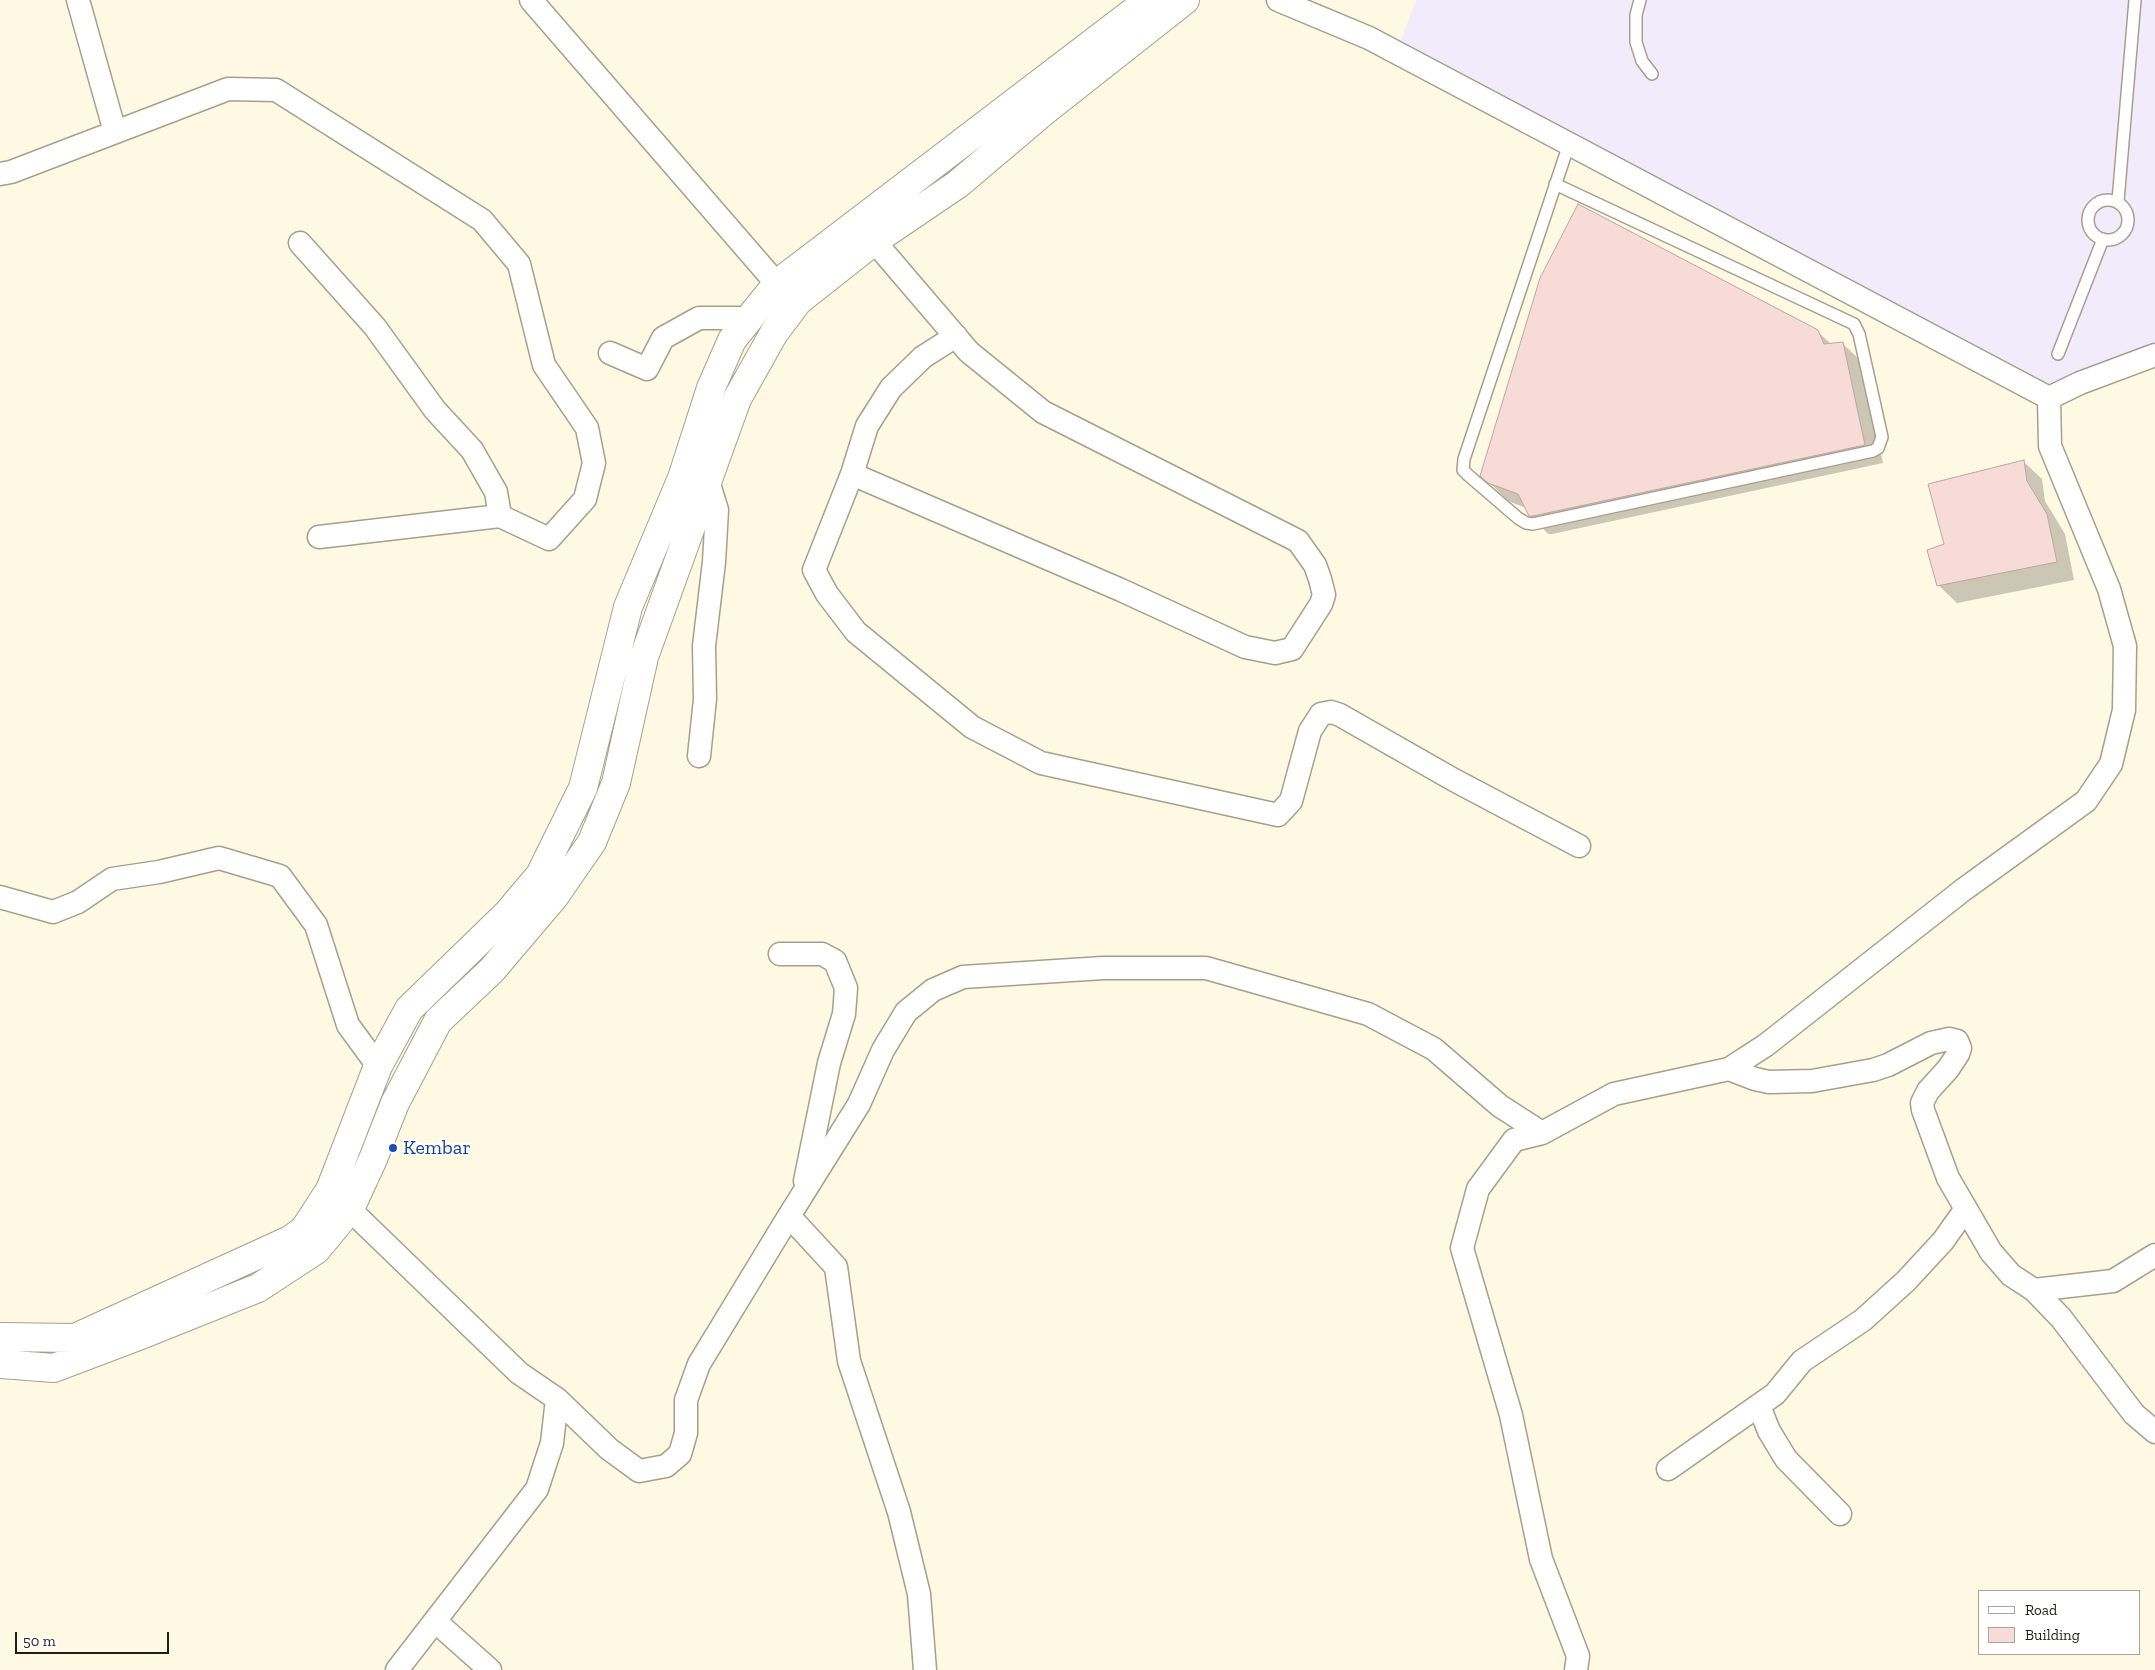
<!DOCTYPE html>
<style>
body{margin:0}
#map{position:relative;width:2155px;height:1670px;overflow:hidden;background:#fff8e2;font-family:"Zilla Slab",serif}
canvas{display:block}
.legend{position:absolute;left:1978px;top:1590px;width:162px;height:65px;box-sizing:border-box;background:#fff;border:1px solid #a6a5a2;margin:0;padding:6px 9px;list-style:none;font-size:15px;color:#201e16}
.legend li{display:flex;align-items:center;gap:10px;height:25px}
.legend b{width:25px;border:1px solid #a6a5a2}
.scale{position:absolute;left:15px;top:1632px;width:154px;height:22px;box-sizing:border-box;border:2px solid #201e16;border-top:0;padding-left:6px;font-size:15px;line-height:18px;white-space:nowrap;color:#201e16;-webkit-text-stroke:4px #fff;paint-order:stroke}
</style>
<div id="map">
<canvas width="2155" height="1670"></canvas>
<ul class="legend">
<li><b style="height:6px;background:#fff"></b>Road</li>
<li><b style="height:14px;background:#f6dbd7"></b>Building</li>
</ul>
<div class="scale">50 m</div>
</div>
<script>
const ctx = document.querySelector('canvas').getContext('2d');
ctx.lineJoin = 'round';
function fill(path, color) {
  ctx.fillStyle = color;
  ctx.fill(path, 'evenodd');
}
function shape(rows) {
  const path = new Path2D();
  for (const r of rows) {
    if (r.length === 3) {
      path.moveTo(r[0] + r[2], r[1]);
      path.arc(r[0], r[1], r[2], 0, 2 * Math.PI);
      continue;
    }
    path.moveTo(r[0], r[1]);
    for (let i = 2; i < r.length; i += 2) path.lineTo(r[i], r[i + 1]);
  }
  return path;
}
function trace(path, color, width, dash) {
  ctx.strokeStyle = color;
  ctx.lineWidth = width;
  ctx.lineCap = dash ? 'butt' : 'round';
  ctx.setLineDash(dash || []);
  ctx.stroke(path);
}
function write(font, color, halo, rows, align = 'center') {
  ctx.font = font + ' "Zilla Slab",serif';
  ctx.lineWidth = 4;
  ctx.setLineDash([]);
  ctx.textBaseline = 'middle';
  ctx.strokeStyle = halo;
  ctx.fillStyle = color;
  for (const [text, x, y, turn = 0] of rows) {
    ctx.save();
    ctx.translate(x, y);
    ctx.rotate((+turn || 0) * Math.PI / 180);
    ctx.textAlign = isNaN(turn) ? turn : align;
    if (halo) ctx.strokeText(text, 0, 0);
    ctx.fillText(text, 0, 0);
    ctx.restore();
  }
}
const industrial = shape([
 [1416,0,2155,0,2155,345,2049,385,1400,43]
]);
const shadow = shape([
 [1817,331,1831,344,1842,343,1861,361,1883,463,1552,534,1548,534,1530,515,1526,508,1508,501,1482,475],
 [2023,461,2042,479,2045,501,2065,534,2074,580,1957,603,1938,585,1946,545]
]);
const building = shape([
 [1578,204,1818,330,1824,344,1843,342,1865,445,1533,516,1529,516,1518,494,1488,483,1480,476,1540,278,1578,204],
 [2024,460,2027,481,2047,514,2057,562,1937,586,1927,550,1944,544,1928,484,2024,460]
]);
const service = shape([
 [1640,0,1636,15,1636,42,1642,61,1652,74],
 [1555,184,1854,324,1859,334,1882,437,1878,448,1873,451,1533,524,1526,523,1518,518,1468,475,1463,470,1464,459,1569,144],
 [2108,220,20],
 [2118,201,2135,0],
 [2058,354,2103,239]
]);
const minor = shape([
 [78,0,115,132],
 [531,0,777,284,789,294],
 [1278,0,1369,38,2049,398,2080,383,2155,355],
 [0,174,11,172,228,89,276,90,482,220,519,264,544,365,587,428,594,463,585,499,549,539,500,516,319,537],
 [300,243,375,327,435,410,472,450,496,492,500,516],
 [956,336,923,357,891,388,867,426,852,474,814,570,827,594,856,632,972,727,1041,763,1278,815,1291,801,1310,731,1321,714,1331,712,1340,715,1454,780,1579,846],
 [610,353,647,369,663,338,699,318,749,318],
 [852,474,1121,590,1245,647,1275,653,1292,649,1321,604,1324,595,1320,579,1315,565,1298,541,1043,412,969,352,874,241],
 [699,756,705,699,704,646,714,562,717,510,708,481],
 [0,897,53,912,78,902,112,879,159,872,219,858,280,876,316,925,348,1025,378,1066],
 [780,954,822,954,835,961,846,988,844,1014,829,1063,805,1181],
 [1729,1069,1755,1079,1769,1082,1812,1081,1873,1070,1888,1065,1931,1043,1949,1039,1957,1041,1960,1048,1958,1054,1948,1069,1928,1091,1922,1103,1923,1110,1948,1178,1991,1252,2011,1275,2034,1290,2061,1318,2134,1414,2155,1432],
 [338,1198,519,1373,557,1399,552,1443,537,1489,397,1670],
 [789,1216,859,1104,883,1050,906,1012,933,990,963,977,1103,968,1206,968,1368,1014,1434,1049,1500,1106,1542,1133],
 [2034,1290,2113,1281,2155,1255],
 [557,1399,609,1449,639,1471,666,1466,680,1454,686,1433,686,1400,699,1364,789,1216,836,1267,849,1361,899,1512,919,1594,925,1670],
 [1759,1406,1769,1431,1786,1459,1840,1514],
 [1668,1469,1775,1394,1802,1361,1863,1320,1906,1281,1943,1241,1965,1210],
 [435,1621,490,1670],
 [1576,1670,1578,1656,1541,1559,1511,1415,1462,1248,1478,1189,1514,1140,1542,1133,1614,1094,1729,1069,1766,1045,1963,890,2086,801,2111,764,2124,710,2125,646,2109,589,2050,446,2049,398]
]);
const trunk = shape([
 [0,1337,75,1338,290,1240,304,1230,330,1190,378,1066,409,1009,508,913,540,875,583,788,628,607,682,478,711,388,732,340,777,284,1149,0],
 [0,1364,54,1368,141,1335,258,1288,316,1250,350,1209,373,1159,395,1103,438,1021,492,970,554,897,592,842,616,783,644,657,737,399,774,333,798,301,874,241,958,184,1043,112,1185,0]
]);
const markers = [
 [393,1148,5,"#1a4fb4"]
];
const transitNames = [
 ["Kembar",403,1148]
];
fill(industrial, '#f1ebfc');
fill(shadow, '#0003');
fill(building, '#f6dbd7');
trace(building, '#bda4a1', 1);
trace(service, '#a6a08b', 14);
trace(minor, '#a6a08b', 25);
trace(trunk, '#a6a08b', 30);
trace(service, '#fff', 11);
trace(minor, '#fff', 22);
trace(trunk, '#fff', 28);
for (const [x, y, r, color] of markers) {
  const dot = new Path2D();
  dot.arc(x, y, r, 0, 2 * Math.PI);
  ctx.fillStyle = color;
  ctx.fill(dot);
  trace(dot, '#fff', 2);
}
write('20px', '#164399', '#fff', transitNames, 'left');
</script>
